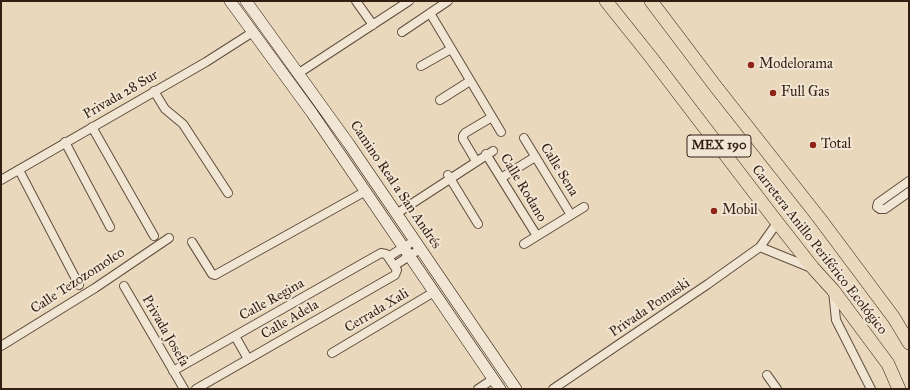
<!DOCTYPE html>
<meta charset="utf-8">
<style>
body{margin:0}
#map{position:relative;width:910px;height:390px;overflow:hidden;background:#e9d8bb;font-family:"IM FELL Great Primer",serif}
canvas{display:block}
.frame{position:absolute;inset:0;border:2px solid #341f15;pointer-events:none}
</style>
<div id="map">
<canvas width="910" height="390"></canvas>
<div class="frame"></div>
</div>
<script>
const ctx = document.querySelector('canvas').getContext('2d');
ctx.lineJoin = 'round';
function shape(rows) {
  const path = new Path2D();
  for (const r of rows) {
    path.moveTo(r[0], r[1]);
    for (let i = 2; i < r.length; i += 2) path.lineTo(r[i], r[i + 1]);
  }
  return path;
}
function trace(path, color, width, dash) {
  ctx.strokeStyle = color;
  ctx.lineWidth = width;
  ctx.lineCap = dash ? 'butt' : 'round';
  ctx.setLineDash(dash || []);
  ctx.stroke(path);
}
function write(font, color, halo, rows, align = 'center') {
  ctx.font = font + ' "IM FELL Great Primer",serif';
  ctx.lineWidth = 4;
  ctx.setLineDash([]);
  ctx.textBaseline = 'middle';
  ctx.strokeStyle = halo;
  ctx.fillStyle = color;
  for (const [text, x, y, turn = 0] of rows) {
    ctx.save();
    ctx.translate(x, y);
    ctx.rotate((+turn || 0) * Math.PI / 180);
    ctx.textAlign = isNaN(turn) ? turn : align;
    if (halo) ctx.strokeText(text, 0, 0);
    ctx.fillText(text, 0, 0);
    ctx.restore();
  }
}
const minor = shape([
 [356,1,373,25],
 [430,13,501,132],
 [402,32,448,1],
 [421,66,451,49],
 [299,73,409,1],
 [154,91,165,109,183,124,228,193],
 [440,100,470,81],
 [92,127,154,236],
 [524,138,571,215],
 [65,142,110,227],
 [486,154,537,236],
 [476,161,463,139,463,136,465,133,492,117],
 [19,170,79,285],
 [448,175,478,224],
 [501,178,535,157],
 [1,180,206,62,253,32],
 [909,181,878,203,877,207,880,209,885,209,909,192],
 [396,214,493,151],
 [192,242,212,274,215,275,366,191],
 [524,244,584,207],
 [760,247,809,267],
 [388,257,414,241],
 [394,266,420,249],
 [124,286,184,389],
 [833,291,836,320,871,389],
 [235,336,248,359],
 [1,346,95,288,169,238],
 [332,353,434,292],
 [173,371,381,253,386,254,397,270,395,275,196,389],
 [767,375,777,389],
 [478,389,493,379],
 [553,389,708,284,760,247,777,223]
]);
const secondary = shape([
 [230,1,312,113,500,389],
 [246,1,349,144,516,389]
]);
const trunk = shape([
 [606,1,650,56,773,217,813,268,833,290,888,364,899,389],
 [651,1,716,87,820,219,894,318,909,343]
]);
const markers = [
 [751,65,4,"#8f2418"],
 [773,93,4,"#8f2418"],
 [813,145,4,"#8f2418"],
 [714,211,4,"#8f2418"]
];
const shields = [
 [719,146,64]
];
const shieldNames = [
 ["MEX 190",719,146]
];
const poiNames = [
 ["Modelorama",759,65],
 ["Full Gas",781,93],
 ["Total",821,145],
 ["Mobil",722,211]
];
const streetNames = [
 ["Privada 28 Sur",121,95,-30],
 ["Calle Sena",559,170,58],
 ["Camino Real a San Andrés",395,185,56],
 ["Calle Rodano",523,188,59],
 ["Carretera Anillo Periférico Ecológico",819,250,52],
 ["Calle Tezozomolco",78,281,-33],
 ["Calle Regina",272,300,-29],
 ["Privada Pomaski",650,308,-34],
 ["Cerrada Xali",377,311,-31],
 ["Calle Adela",290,320,-30],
 ["Privada Josefa",165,331,60]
];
trace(minor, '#614d3e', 10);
trace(secondary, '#341f15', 12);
trace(trunk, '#341f15', 14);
trace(minor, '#f1e6d3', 8);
trace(secondary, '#f1e6d3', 11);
trace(trunk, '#e9d8bb', 13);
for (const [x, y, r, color] of markers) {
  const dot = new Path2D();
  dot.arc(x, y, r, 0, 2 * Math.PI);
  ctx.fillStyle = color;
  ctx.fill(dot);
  trace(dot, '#f1e6d3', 1.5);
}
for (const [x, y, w] of shields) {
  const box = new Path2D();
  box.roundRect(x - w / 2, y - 11, w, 22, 3);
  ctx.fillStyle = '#f1e6d3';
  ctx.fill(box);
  trace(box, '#341f15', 1);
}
write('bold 13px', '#341f15', null, shieldNames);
write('14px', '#341f15', '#f1e6d3', poiNames, 'left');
write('14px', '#341f15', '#f1e6d3', streetNames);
</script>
